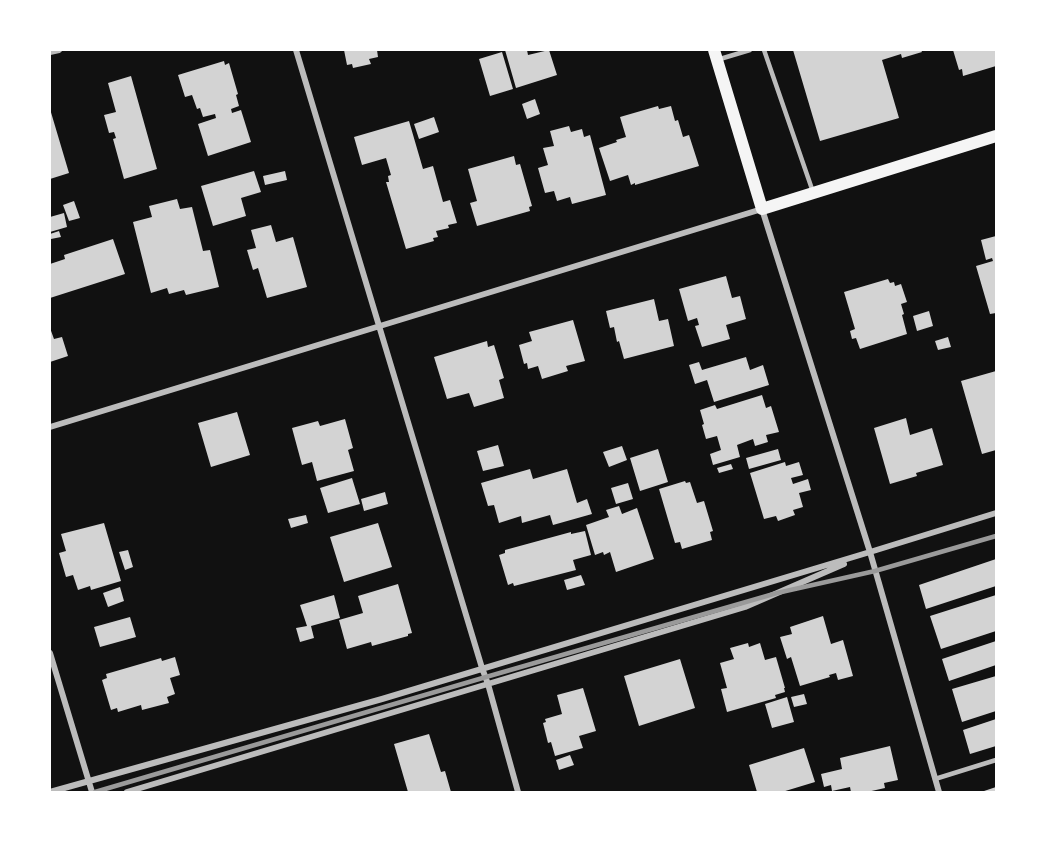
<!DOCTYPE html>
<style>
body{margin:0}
#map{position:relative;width:1046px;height:842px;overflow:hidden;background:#111;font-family:"Varela Round",sans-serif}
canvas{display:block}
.frame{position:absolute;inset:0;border:51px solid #fff;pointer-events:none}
</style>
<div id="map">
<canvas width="1046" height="842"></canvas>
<div class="frame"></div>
</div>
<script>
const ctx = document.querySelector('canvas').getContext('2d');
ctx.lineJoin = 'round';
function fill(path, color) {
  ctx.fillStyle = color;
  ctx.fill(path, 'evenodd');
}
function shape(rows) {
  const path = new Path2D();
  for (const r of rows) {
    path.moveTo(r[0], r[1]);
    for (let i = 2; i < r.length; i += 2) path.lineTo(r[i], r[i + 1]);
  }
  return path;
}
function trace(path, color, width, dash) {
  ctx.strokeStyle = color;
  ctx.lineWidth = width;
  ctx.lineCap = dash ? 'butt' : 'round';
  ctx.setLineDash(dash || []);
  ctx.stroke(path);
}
const building = shape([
 [344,50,377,50,378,57,369,59,371,64,353,68,352,64,347,65],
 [505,50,527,50,528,55,549,50,557,75,516,88],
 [793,50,921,50,922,52,902,58,901,54,882,60,899,118,820,141],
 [953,50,996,50,996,66,963,76,962,69,959,70],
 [502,52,513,89,490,96,479,59],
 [224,61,225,65,229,63,238,94,236,95,239,106,231,109,232,113,241,110,251,142,208,156,198,124,216,118,215,114,203,117,200,108,197,109,192,95,185,97,178,75],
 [131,76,157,169,124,179,113,139,116,138,114,132,109,133,104,115,116,112,108,83],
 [535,99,540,114,527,119,522,104],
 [658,106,659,109,671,106,675,121,678,120,683,137,689,135,699,166,635,185,635,183,631,185,628,175,610,181,599,148,617,142,616,140,626,137,620,117],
 [50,109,69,173,50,179],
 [434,117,439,132,419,139,414,124],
 [409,121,423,169,433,166,443,202,450,200,457,223,448,225,449,228,436,231,438,237,433,238,434,241,406,249,386,182,389,182,388,176,391,175,386,158,362,165,354,137],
 [569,126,571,132,582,129,584,137,590,135,606,195,572,204,570,197,557,201,554,191,545,193,538,168,548,165,543,148,554,146,550,131],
 [514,156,516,165,520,164,532,206,529,207,530,211,477,226,470,203,477,201,468,169],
 [254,171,261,192,241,198,246,216,213,226,201,186],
 [285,171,287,180,265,185,263,176],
 [177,199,180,209,192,207,203,251,210,250,219,287,186,295,184,290,169,294,167,288,151,293,133,222,152,217,149,206],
 [74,201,80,218,69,221,63,205],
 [64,213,67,227,50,232,50,217],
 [271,225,276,242,293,237,307,287,267,298,258,268,253,270,247,250,256,248,251,230],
 [59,231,61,237,51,239,50,234],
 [996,236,996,313,990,314,976,266,993,261,992,258,986,260,981,240],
 [113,239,125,274,50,298,50,264,65,259,64,255],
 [726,276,732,298,740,296,746,319,726,325,730,339,702,347,695,326,699,325,697,318,688,321,679,289],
 [888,279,890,283,894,282,895,286,901,284,907,302,901,304,904,314,902,315,907,334,860,349,856,338,852,339,850,331,855,329,844,292],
 [654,299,659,321,668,319,674,346,624,359,619,341,617,342,614,327,610,328,606,311],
 [929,311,933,326,917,331,913,316],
 [573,320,585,361,566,366,568,371,542,379,538,366,528,369,527,363,524,364,519,345,532,341,529,332],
 [50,328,54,339,62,337,68,356,50,362],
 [948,337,951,347,938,350,935,341],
 [487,341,488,347,494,345,504,378,499,380,504,398,474,407,469,393,447,399,434,357],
 [746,357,750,370,763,365,769,385,714,402,707,380,695,384,689,365,699,362,702,370],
 [996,371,996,450,982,454,961,381],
 [762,395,766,408,771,406,779,432,766,435,768,442,755,446,753,439,737,445,740,457,713,465,710,454,721,450,717,436,706,439,702,425,704,424,700,410,715,405,717,409],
 [237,412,250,455,211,467,198,423],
 [906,418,910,435,932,428,943,465,916,473,917,476,890,484,874,428],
 [345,419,353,448,348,450,354,471,317,481,312,462,302,465,292,428,318,421,320,426],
 [498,445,504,466,483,471,477,451],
 [622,446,627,460,609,467,603,452],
 [658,449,668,482,640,491,630,458],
 [778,449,781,460,749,469,746,458],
 [785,462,786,466,799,462,803,475,791,478,793,484,808,479,811,490,799,493,803,507,793,510,795,515,778,521,776,516,764,519,750,473],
 [731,464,733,469,719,473,717,468],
 [530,469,533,479,567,469,577,503,587,499,592,514,553,525,550,515,522,523,521,516,499,523,494,505,488,506,481,483],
 [352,478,360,504,328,513,320,488],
 [685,481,686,483,690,482,697,503,704,501,713,531,710,532,712,540,682,549,680,542,675,543,659,489],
 [628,483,633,499,616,504,611,488],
 [385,492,388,504,364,511,361,499],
 [619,506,622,514,637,508,654,559,616,572,610,552,604,555,603,552,595,555,586,525,609,517,606,510],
 [306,515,308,523,291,528,288,519],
 [104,523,121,581,91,590,90,586,78,590,73,575,66,577,59,553,66,551,61,534],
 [378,523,392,567,344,582,330,537],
 [585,531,591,555,573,560,576,570,514,586,513,583,508,585,499,555,505,553,505,550,571,532,571,534],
 [128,550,133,567,125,570,119,552],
 [996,559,996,586,926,609,919,585],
 [581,575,585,585,567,590,564,580],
 [398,584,412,633,408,634,408,636,372,646,371,642,347,649,339,620,363,613,358,596],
 [120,587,124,601,108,607,103,593],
 [334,595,340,618,311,626,314,638,300,642,296,628,307,626,300,605],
 [996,595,996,631,941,649,930,616],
 [823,616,831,644,843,640,853,676,838,680,836,673,829,675,830,677,800,686,791,657,787,659,780,637,792,634,790,627],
 [130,617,136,637,100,647,94,627],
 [996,641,996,665,949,681,942,659],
 [748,643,749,647,760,643,765,660,776,657,785,688,784,688,785,692,775,695,776,698,727,712,721,689,727,688,720,663,734,659,730,648],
 [175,657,180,675,170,678,175,694,167,697,169,703,142,710,141,705,118,712,117,708,111,710,102,680,107,678,106,674,161,658,162,661],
 [680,659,695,708,639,726,624,676],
 [996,676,996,711,962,722,952,689],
 [583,688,596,731,579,736,583,748,555,756,551,742,548,743,543,723,546,722,545,719,562,714,557,695],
 [804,694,807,704,794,707,791,697],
 [787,697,794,722,772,728,765,704],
 [996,719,996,746,970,754,963,730],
 [429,734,441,772,445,771,451,792,408,792,394,744],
 [890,746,898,780,884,783,885,788,867,792,851,792,850,787,832,791,831,785,824,787,821,774,842,769,840,758],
 [804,748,815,782,782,792,757,792,749,765],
 [570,755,574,765,559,770,556,760],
 [996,787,996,792,981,792]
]);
const service = shape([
 [764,50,813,192],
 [720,59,750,50],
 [935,779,996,760]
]);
const minor = shape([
 [296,50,482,668,488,684,518,792],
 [50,52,59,50],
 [50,427,762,209,870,552,939,792],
 [50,653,92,792],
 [50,792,382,699,870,552,996,513],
 [127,792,745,607,844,564]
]);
const secondary = shape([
 [714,50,762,209,996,136]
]);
const rail = shape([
 [95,792,486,677,777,593,875,571,996,536]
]);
fill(building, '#d3d3d3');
trace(service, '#bcbcbc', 4.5);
trace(minor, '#bcbcbc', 6);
trace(secondary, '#f5f5f5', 12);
trace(rail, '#9a9a9a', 4.5);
</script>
